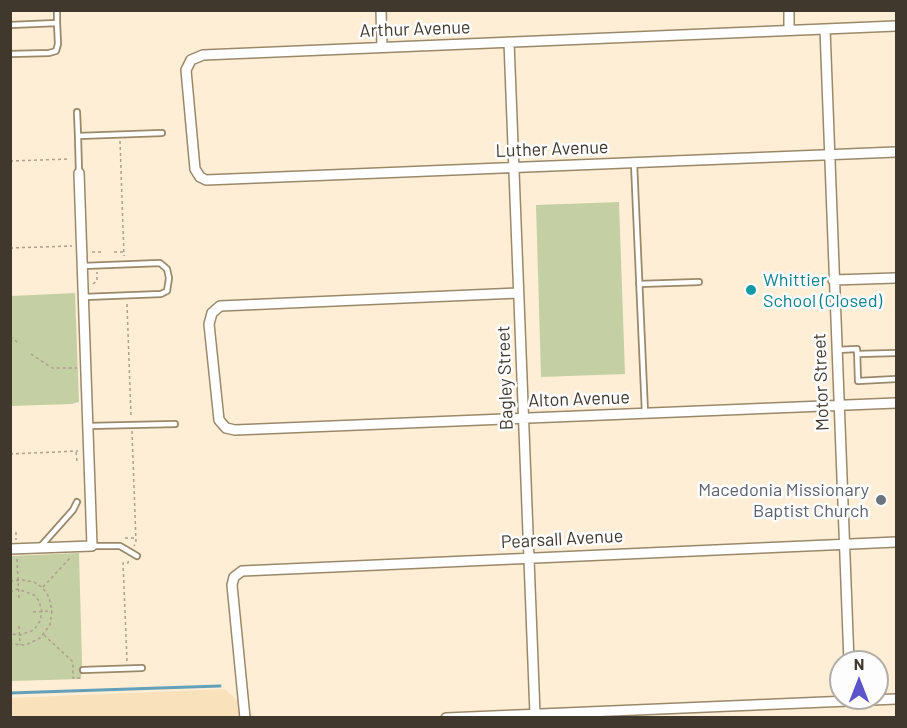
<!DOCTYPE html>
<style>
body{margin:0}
#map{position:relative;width:907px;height:728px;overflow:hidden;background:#feeed5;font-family:Barlow,sans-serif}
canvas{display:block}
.frame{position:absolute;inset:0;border:12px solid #40382c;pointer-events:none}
.north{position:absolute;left:829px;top:650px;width:60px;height:60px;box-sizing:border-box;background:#fdfdfd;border:2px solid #b1aea9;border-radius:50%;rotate:0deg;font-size:16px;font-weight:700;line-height:24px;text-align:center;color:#40382c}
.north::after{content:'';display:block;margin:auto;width:21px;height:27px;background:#5d54cc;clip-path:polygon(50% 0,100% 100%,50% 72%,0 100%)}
</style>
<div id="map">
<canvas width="907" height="728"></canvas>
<div class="frame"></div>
<div class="north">N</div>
</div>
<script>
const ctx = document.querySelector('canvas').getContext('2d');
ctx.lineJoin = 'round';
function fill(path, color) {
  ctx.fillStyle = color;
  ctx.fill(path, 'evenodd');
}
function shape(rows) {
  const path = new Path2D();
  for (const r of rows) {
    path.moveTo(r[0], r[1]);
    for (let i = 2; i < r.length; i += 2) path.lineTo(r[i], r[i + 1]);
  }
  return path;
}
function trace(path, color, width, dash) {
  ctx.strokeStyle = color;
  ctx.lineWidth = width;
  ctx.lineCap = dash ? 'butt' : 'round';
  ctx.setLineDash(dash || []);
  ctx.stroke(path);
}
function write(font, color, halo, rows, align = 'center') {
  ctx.font = font + ' Barlow,sans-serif';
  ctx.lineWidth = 5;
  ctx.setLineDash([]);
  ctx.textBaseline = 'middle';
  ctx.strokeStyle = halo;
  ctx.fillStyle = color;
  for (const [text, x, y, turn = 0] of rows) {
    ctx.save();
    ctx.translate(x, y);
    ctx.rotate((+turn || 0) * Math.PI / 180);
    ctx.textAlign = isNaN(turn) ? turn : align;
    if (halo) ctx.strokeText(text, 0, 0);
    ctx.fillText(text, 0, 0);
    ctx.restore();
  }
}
const built = shape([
 [225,689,255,717,11,717,10,698]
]);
const green = shape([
 [619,202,625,374,541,377,536,205],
 [75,293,79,402,72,404,11,406,11,296],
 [79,553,82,663,81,679,11,681,10,556]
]);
const stream = shape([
 [10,693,220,686]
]);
const path = shape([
 [120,141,124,256],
 [10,161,70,159],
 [10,248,72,246],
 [92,252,104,252],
 [114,252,123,252],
 [93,284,97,281,97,272],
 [127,304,131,416],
 [10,337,20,344],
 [31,354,52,368,77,368],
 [132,431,136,542,134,546],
 [76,452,77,461],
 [10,454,78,451],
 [16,532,16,540],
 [125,538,136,538],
 [17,559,19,599],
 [10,581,23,580,34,582,43,588,49,597,52,611,50,625,40,638,26,645,10,644],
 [43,587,70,558],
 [10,592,18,589,34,595,39,601,42,612,40,621,34,630,20,635,10,634],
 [33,612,52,611],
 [19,626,20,645],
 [44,635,73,662,73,678,80,678],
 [127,661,123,563,128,563,129,559]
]);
const lane = shape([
 [57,10,57,23],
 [10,25,57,23,58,44,56,51,49,53,10,54],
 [77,112,78,136],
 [634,163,645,413],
 [79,173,78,136,162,133],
 [83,266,160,263,167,269,169,278,167,291,161,294,84,297],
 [639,284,699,282],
 [836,350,857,349,858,381,896,379],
 [857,354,896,353],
 [88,426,175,424],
 [41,546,73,510,77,502],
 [92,546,120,546,137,556],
 [83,670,142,668]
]);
const street = shape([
 [381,10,382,47],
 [789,10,789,30],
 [896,26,203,55,191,60,186,70,195,169,200,177,206,180,896,152],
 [825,29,849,662],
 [509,42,535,714],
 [833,280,896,278],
 [518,293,220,306,212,313,209,324,219,420,226,428,235,430,896,403],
 [10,549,92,546,79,173],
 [245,718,232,585,234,577,242,571,896,542],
 [446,718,896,699]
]);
const markers = [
 [751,290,6,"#0f9aa8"],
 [881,500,6,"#6b7280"]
];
const streetNames = [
 ["Arthur Avenue",415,29,-2],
 ["Luther Avenue",552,149,-2],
 ["Bagley Street",505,378,-92],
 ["Motor Street",821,382,-92],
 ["Alton Avenue",579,399,-2],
 ["Pearsall Avenue",562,539,-3]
];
const cultureNames = [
 ["Whittier",763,280],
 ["School (Closed)",763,301]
];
const worshipNames = [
 ["Macedonia Missionary",869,490],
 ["Baptist Church",869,511]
];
fill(built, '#f9e1bb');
fill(green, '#c4d0a3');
trace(stream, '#63a0ba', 3);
trace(lane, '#9a886b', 8);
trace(street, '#9a886b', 12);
trace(path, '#ac9f8c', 1.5, [3, 3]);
trace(lane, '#fff', 4.5);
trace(street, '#fff', 9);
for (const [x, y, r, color] of markers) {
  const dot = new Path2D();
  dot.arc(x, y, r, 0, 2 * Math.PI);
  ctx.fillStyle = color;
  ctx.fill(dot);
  trace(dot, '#fdfdfd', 2);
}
write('18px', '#40382c', '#fdfdfd', streetNames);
write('18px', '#0d838f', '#fdfdfd', cultureNames, 'left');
write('18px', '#5b616d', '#fdfdfd', worshipNames, 'right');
</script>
